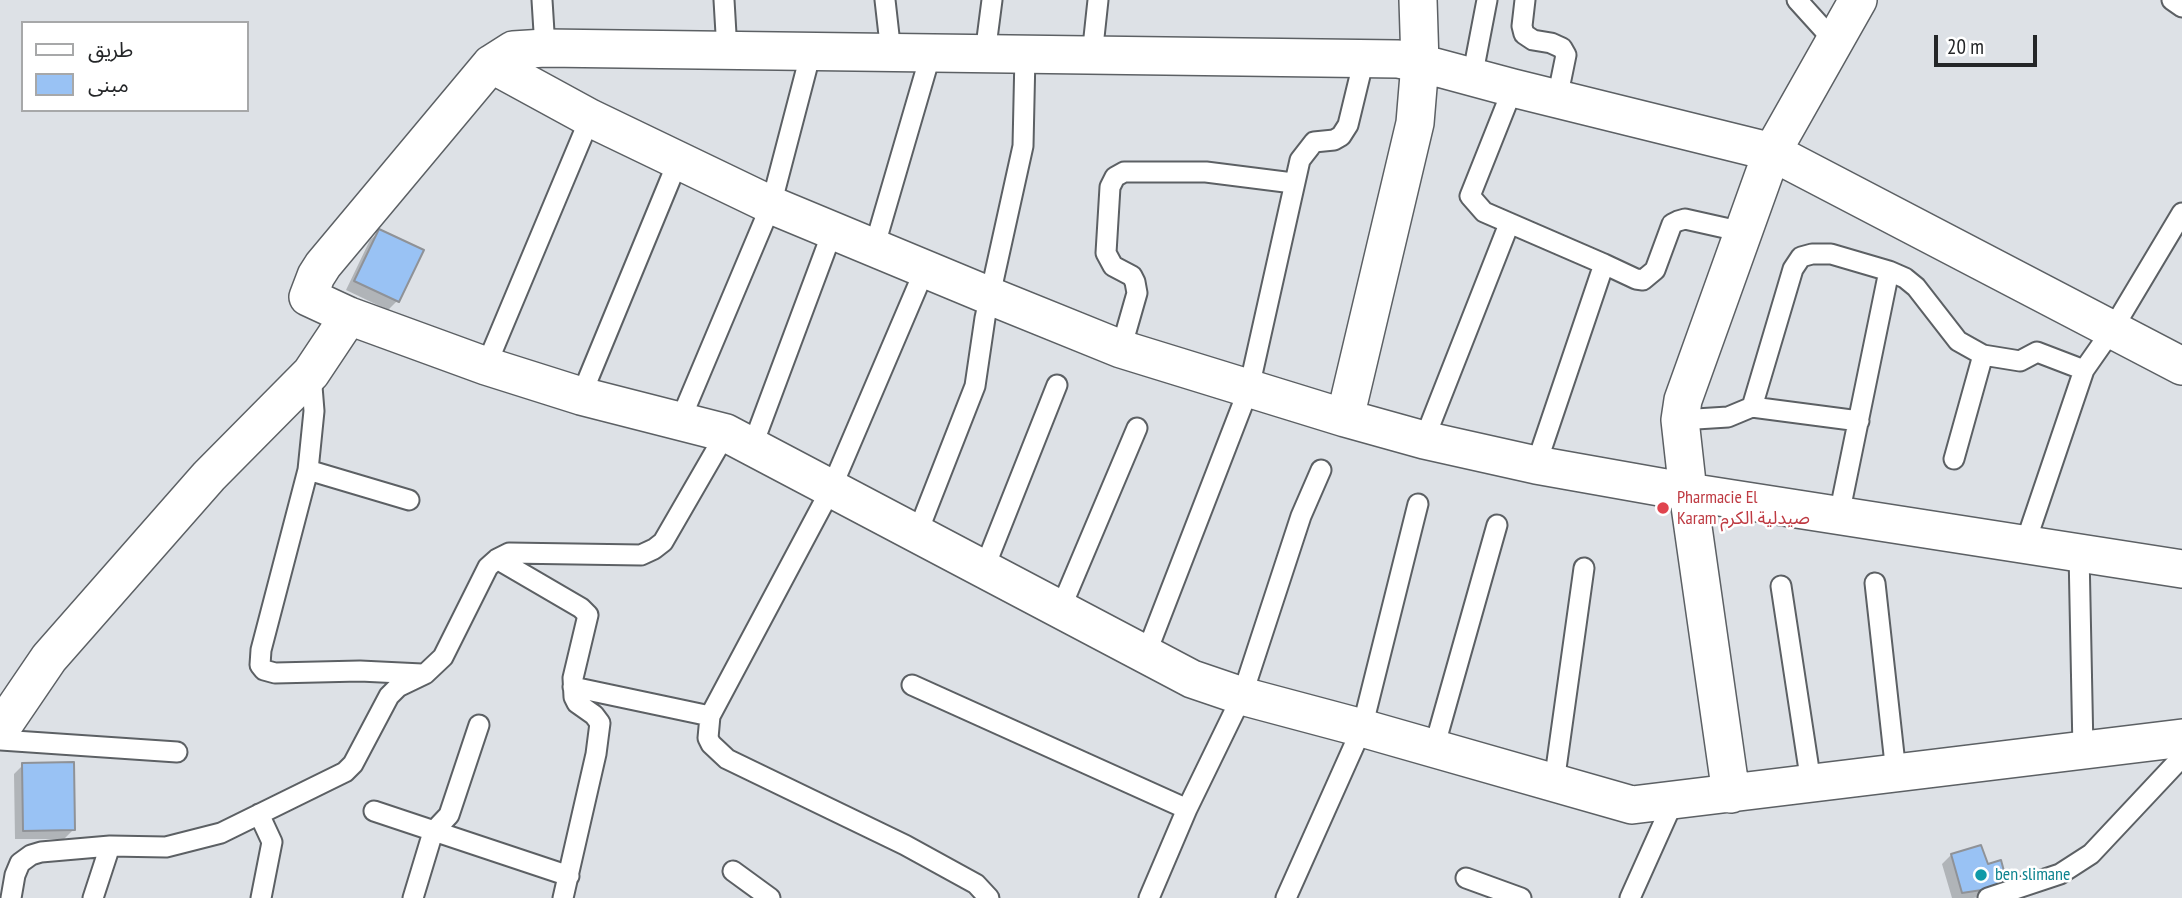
<!DOCTYPE html>
<meta charset="utf-8">
<style>
body{margin:0}
#map{position:relative;width:2182px;height:898px;overflow:hidden;background:#dde1e6;font-family:"PT Sans Narrow","Noto Sans Arabic",sans-serif}
canvas{display:block}
.legend{position:absolute;left:21px;top:21px;width:228px;height:91px;box-sizing:border-box;background:#fff;border:2px solid #a7a8a9;margin:0;padding:9px 12px;list-style:none;font-size:21px;color:#242628}
.legend li{display:flex;align-items:center;gap:14px;height:35px}
.legend b{width:35px;border:2px solid #a7a8a9}
.scale{position:absolute;left:1934px;top:35px;width:103px;height:32px;box-sizing:border-box;border:4px solid #242628;border-top:0;padding-left:9px;font-size:21px;line-height:24px;white-space:nowrap;color:#242628;-webkit-text-stroke:5px #fff;paint-order:stroke}
</style>
<div id="map">
<canvas width="2182" height="898"></canvas>
<ul class="legend">
<li><b style="height:9px;background:#fff"></b>طريق</li>
<li><b style="height:19px;background:#99c2f4"></b>مبنى</li>
</ul>
<div class="scale">20 m</div>
</div>
<script>
const ctx = document.querySelector('canvas').getContext('2d');
ctx.lineJoin = 'round';
function fill(path, color) {
  ctx.fillStyle = color;
  ctx.fill(path, 'evenodd');
}
function shape(rows) {
  const path = new Path2D();
  for (const r of rows) {
    path.moveTo(r[0], r[1]);
    for (let i = 2; i < r.length; i += 2) path.lineTo(r[i], r[i + 1]);
  }
  return path;
}
function trace(path, color, width, dash) {
  ctx.strokeStyle = color;
  ctx.lineWidth = width;
  ctx.lineCap = dash ? 'butt' : 'round';
  ctx.setLineDash(dash || []);
  ctx.stroke(path);
}
function write(font, color, halo, rows, align = 'center') {
  ctx.font = font + ' "PT Sans Narrow","Noto Sans Arabic",sans-serif';
  ctx.lineWidth = 5;
  ctx.setLineDash([]);
  ctx.textBaseline = 'middle';
  ctx.strokeStyle = halo;
  ctx.fillStyle = color;
  for (const [text, x, y, turn = 0] of rows) {
    ctx.save();
    ctx.translate(x, y);
    ctx.rotate((+turn || 0) * Math.PI / 180);
    ctx.textAlign = isNaN(turn) ? turn : align;
    if (halo) ctx.strokeText(text, 0, 0);
    ctx.fillText(text, 0, 0);
    ctx.restore();
  }
}
const shadow = shape([
 [380,231,397,301,388,310,346,290,370,240],
 [23,765,73,830,64,839,15,839,14,774],
 [1951,855,1986,866,1997,894,1973,898,1952,898,1942,864]
]);
const building = shape([
 [379,229,424,250,399,302,354,281,379,229],
 [74,762,75,830,23,831,22,763,74,762],
 [1981,845,1988,864,2001,860,2008,886,1962,893,1951,854,1981,845]
]);
const service = shape([
 [542,0,545,48],
 [724,0,727,51],
 [885,0,891,53],
 [1525,0,1522,26,1524,34,1533,40,1551,43,1562,48,1566,55,1557,99],
 [1797,0,1835,42],
 [2172,0,2182,7],
 [985,54,992,0],
 [1092,56,1098,0],
 [1472,78,1487,0],
 [1513,88,1470,196,1484,212,1604,264],
 [874,248,931,53],
 [925,269,831,489,710,716,708,738,711,744,727,759,905,845,976,884,989,898],
 [1121,349,1137,293,1135,282,1132,276,1113,266,1106,253,1110,187,1115,177,1124,172,1206,172,1293,183],
 [486,366,590,118],
 [311,374,314,411,308,470,261,650,260,665,264,670,275,673,360,671,422,674],
 [581,396,678,161],
 [1752,407,1859,421],
 [1680,420,1728,417,1752,407,1793,269,1801,257,1812,254,1831,254,1889,271,1905,278,1916,287,1958,341,1983,355,2020,361,2037,352,2084,370],
 [680,421,771,205,811,52],
 [1424,440,1509,224],
 [752,447,833,230],
 [1954,459,1983,355],
 [1536,465,1604,264,1636,279,1643,280,1655,270,1672,224,1678,221,1685,219,1743,232],
 [308,470,409,500],
 [1839,515,1889,271],
 [917,534,975,386,985,318,1023,146,1025,55],
 [2025,544,2084,370,2112,330,2182,213],
 [2079,552,2083,750],
 [497,559,581,608,588,615,573,678,574,697,577,703,594,715,600,723,596,754,563,898],
 [984,569,1057,385],
 [1875,583,1896,773],
 [1781,586,1811,783],
 [1060,610,1137,428],
 [1146,654,1249,388,1300,160,1314,142,1334,140,1341,136,1348,125,1364,59],
 [912,685,1187,809],
 [573,687,710,716],
 [0,740,177,752],
 [1434,748,1497,525],
 [1554,783,1584,568],
 [374,811,569,876],
 [259,814,272,842,261,898],
 [733,871,770,898],
 [1466,878,1521,898],
 [11,898,15,875,20,863,31,855,41,852,110,846,166,847,221,833,345,772,353,764,389,696,398,687,425,674,443,657,488,567,497,559,509,553,641,555,654,549,663,542,726,433],
 [93,898,110,846],
 [413,898,433,832,449,815,479,725],
 [1149,898,1187,809,1242,696,1301,516,1321,470],
 [1286,898,1362,728,1418,504],
 [1630,898,1674,800],
 [1988,898,2060,874,2091,854,2182,757]
]);
const minor = shape([
 [491,64,590,118,771,205,990,296,1121,349,1345,418,1424,440,1536,465,1688,492,2182,569],
 [2182,366,1772,152,1513,88,1420,63,1398,59,545,48,513,50,491,64,323,265,316,276,308,297,349,316,486,366,581,396,726,433,1192,679,1242,696,1362,728,1632,805,2182,738],
 [1345,418,1415,123,1420,63,1418,0],
 [0,730,49,658,209,476,311,373,349,316],
 [1731,794,1688,492,1680,420,1683,400,1772,152,1858,0]
]);
const markers = [
 [1663,508,7,"#e0444e"],
 [1981,875,7,"#0f9aa8"]
];
const healthNames = [
 ["Pharmacie El",1677,498],
 ["Karam صيدلية الكرم",1677,519]
];
const cultureNames = [
 ["ben slimane",1995,875]
];
fill(shadow, '#0003');
fill(building, '#99c2f4');
trace(building, '#8f9297', 2);
trace(service, '#5c6064', 23);
trace(minor, '#5c6064', 40);
trace(service, '#fff', 19);
trace(minor, '#fff', 37);
for (const [x, y, r, color] of markers) {
  const dot = new Path2D();
  dot.arc(x, y, r, 0, 2 * Math.PI);
  ctx.fillStyle = color;
  ctx.fill(dot);
  trace(dot, '#fff', 2.5);
}
write('18px', '#be3a42', '#fff', healthNames, 'left');
write('18px', '#0d838f', '#fff', cultureNames, 'left');
</script>
